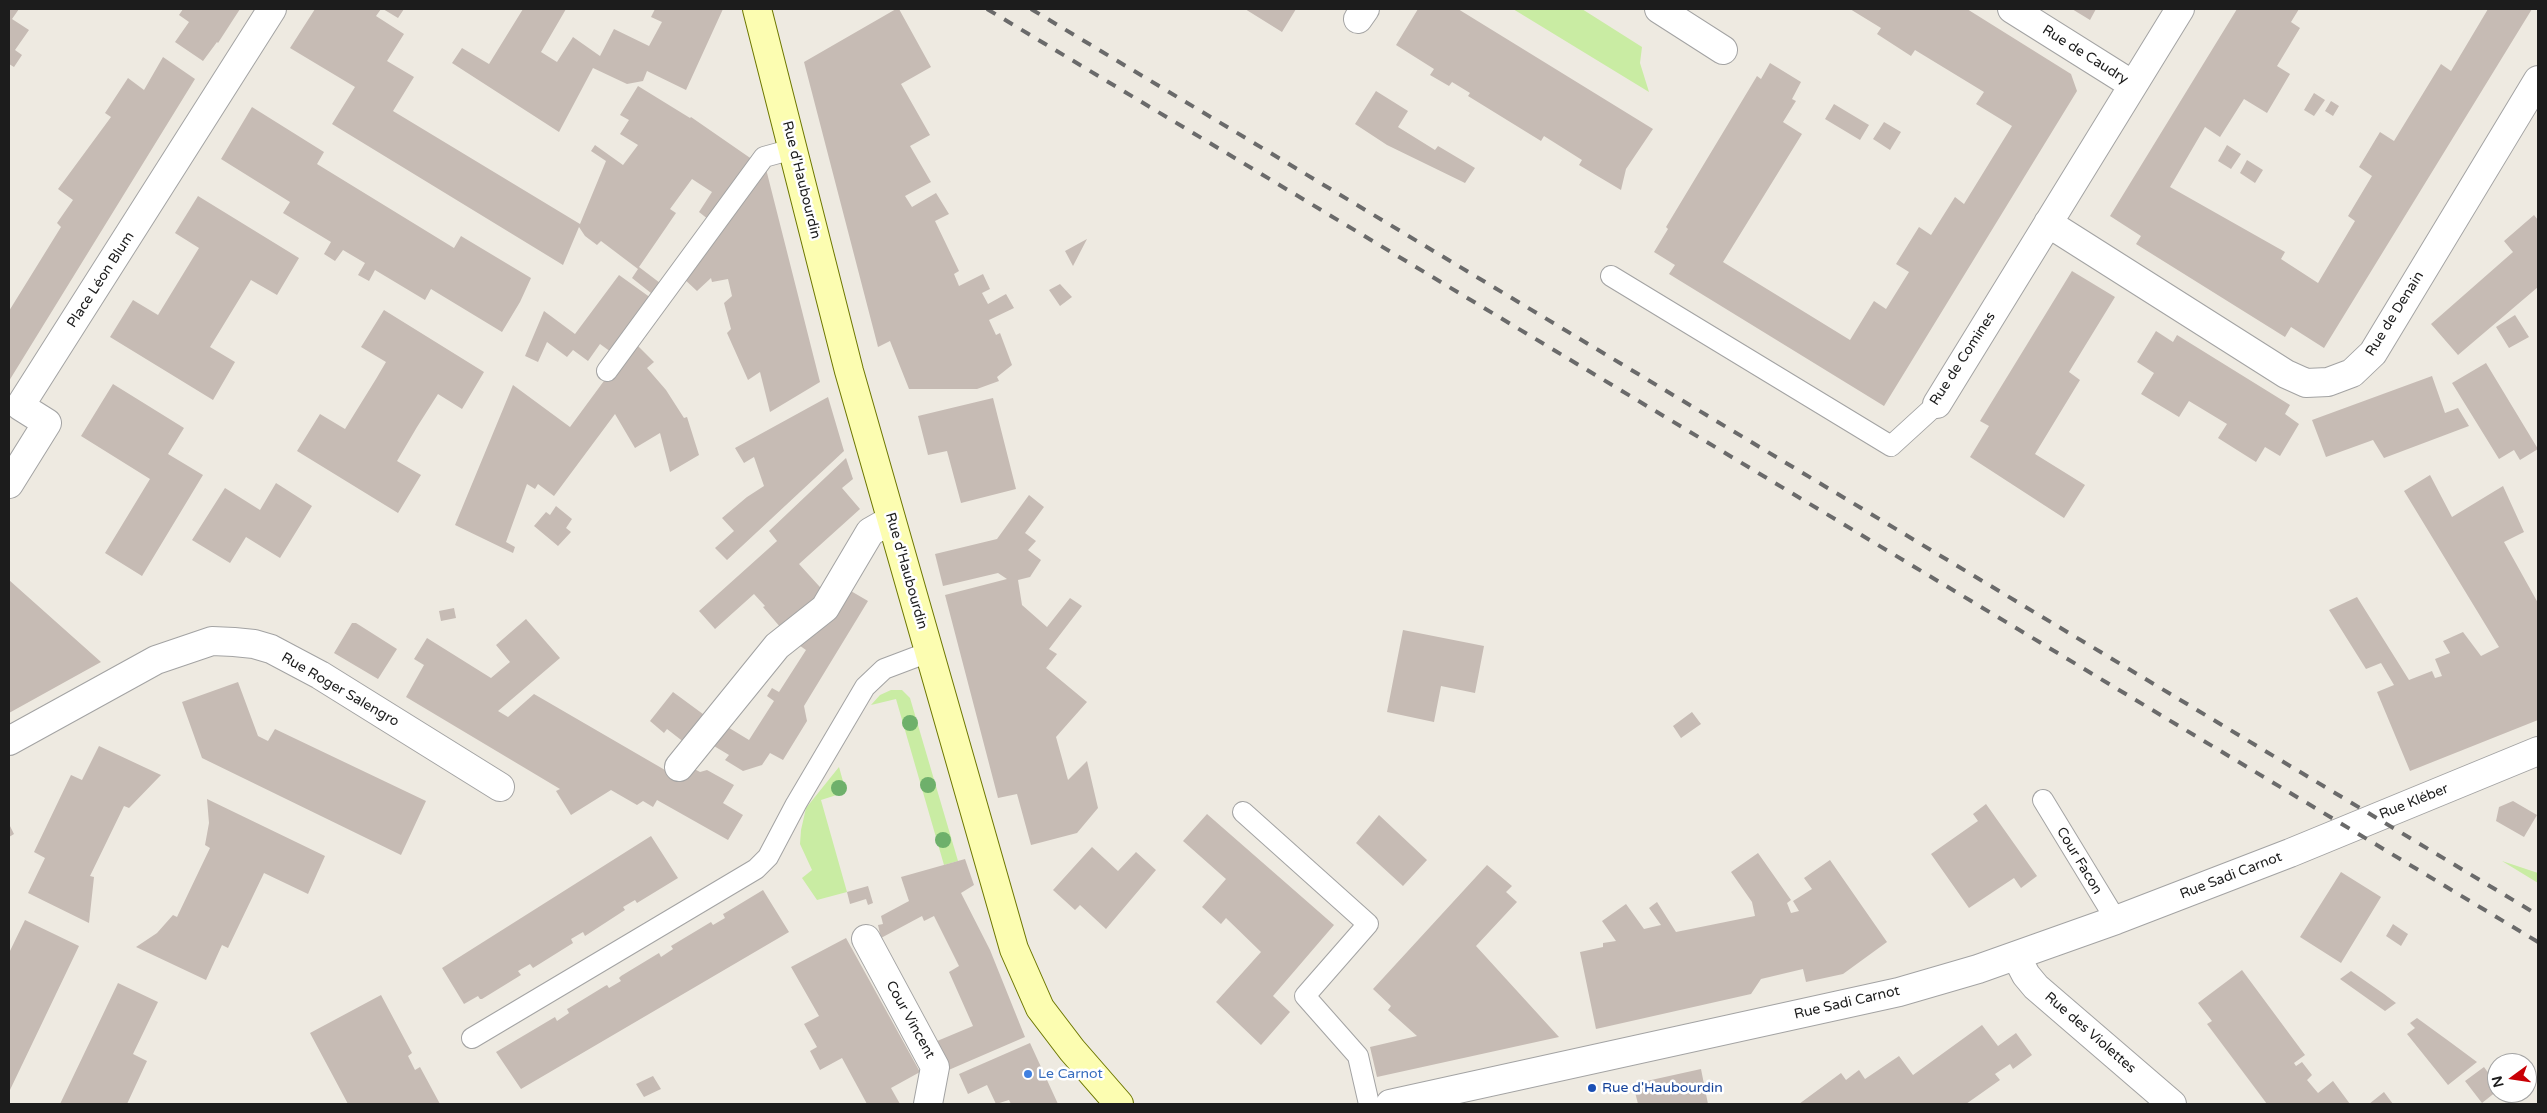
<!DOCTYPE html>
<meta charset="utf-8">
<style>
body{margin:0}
#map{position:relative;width:2547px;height:1113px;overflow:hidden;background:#eeeae1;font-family:"Varela Round",sans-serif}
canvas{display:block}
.frame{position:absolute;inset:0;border:10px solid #1c1c1c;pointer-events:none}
.north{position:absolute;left:2487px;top:1053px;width:50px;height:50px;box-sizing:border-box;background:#fff;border:1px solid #a4a4a4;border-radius:50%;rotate:256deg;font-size:14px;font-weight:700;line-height:20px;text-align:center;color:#1c1c1c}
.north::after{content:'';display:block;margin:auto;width:18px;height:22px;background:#c90006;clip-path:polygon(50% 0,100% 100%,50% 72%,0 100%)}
</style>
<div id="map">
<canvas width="2547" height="1113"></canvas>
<div class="frame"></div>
<div class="north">N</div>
</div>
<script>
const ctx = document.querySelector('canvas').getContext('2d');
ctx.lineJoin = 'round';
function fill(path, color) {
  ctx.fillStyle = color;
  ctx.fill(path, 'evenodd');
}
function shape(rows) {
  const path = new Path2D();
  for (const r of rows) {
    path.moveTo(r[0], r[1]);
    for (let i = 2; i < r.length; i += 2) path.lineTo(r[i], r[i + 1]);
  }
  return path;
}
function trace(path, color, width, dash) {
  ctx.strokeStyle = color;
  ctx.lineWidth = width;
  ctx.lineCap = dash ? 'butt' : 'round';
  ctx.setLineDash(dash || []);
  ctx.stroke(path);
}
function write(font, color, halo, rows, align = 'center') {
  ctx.font = font + ' "Varela Round",sans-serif';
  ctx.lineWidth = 5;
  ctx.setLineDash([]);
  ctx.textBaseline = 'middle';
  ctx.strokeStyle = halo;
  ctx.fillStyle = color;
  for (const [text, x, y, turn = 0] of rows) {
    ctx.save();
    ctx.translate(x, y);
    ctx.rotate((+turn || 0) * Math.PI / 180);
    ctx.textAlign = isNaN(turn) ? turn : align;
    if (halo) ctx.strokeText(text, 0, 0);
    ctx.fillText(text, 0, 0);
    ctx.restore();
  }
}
const grass = shape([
 [1513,9,1582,9,1642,47,1640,63,1649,92],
 [891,690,902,690,910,698,958,861,944,865,896,699,871,705,880,695],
 [839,767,846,792,821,800,847,892,817,900,802,878,812,870,800,844,801,830,806,808],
 [2502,861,2538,873,2538,883]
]);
const building = shape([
 [9,9,19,9,12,19,29,30,15,50,22,55,14,67,9,64],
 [183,9,240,9,218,43,217,42,203,61,175,42,189,22,179,15],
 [315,9,381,9,376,16,404,34,387,61,414,77,393,111,580,224,606,161,591,151,595,145,623,165,638,145,620,134,629,120,620,115,638,86,690,118,691,117,756,162,713,223,699,212,712,192,692,179,670,209,676,213,639,267,664,286,656,297,632,278,638,269,601,241,597,245,585,236,579,227,563,265,332,124,355,87,290,48],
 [383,9,404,9,398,18],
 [523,9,566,9,541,52,557,62,573,37,600,56,614,29,649,46,662,22,651,17,655,9,723,9,686,90,647,71,643,81,627,84,593,68,559,132,452,63,462,48,489,64],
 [896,9,899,9,931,67,901,84,930,135,910,146,931,182,905,196,912,207,936,193,949,214,935,221,959,271,954,274,959,286,983,274,990,289,982,293,988,304,1006,294,1014,308,989,320,996,335,1000,333,1012,365,997,377,999,381,977,389,909,389,890,341,878,347,804,62],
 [1245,9,1296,9,1282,32],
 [1418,9,1458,9,1653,129,1626,169,1621,190,1579,165,1582,160,1544,136,1541,141,1468,96,1470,93,1452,82,1449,86,1430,75,1434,69,1396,45],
 [1850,9,1967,9,2071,74,2077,91,1884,406,1669,274,1675,265,1654,252,1668,229,1666,227,1757,76,1761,79,1770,63,1801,82,1792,99,1796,101,1783,122,1802,134,1723,262,1850,340,1874,301,1886,309,1909,272,1896,264,1919,227,1931,235,1955,197,1964,204,2012,126,1976,104,1984,92,1915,50,1911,56,1877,34,1881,28],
 [2072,9,2096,9,2090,20],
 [2237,9,2299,9,2291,22,2300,28,2277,66,2290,74,2267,113,2244,99,2220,137,2205,127,2170,187,2285,252,2281,259,2318,283,2355,221,2348,216,2372,176,2359,167,2380,132,2394,141,2441,64,2451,71,2488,9,2532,9,2324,348,2291,327,2285,337,2136,244,2141,236,2110,216],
 [163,57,195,79,9,381,9,311,61,227,57,223,73,200,58,189,111,117,105,113,128,78,144,90],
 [1376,91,1408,111,1398,127,1435,150,1438,146,1475,168,1465,183,1387,145,1355,124],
 [2314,93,2325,100,2314,116,2304,110],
 [2331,101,2339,106,2333,116,2325,111],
 [1834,104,1869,125,1860,140,1825,119],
 [252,107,324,152,317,164,454,248,461,236,531,278,520,302,502,332,431,289,425,300,375,270,369,281,358,275,365,263,343,250,335,261,324,254,331,242,283,213,290,202,221,159],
 [1884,122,1901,132,1890,150,1873,139],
 [2227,145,2241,154,2231,169,2218,161],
 [2247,160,2263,170,2255,183,2240,173],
 [765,165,820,382,770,412,760,372,748,380,727,333,731,329,724,303,732,296,728,279,712,282,711,278,697,291,682,277],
 [198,196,299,258,277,295,251,280,210,347,235,362,213,400,110,337,133,300,158,315,199,248,175,233],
 [2534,215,2538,220,2538,287,2458,355,2431,324,2513,252,2504,241],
 [1087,239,1073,266,1065,251],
 [2072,271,2115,297,2069,372,2080,380,2035,454,2085,485,2064,518,1970,457,1989,426,1980,421],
 [619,275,651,298,611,352,600,344,588,361,573,350,567,357,547,342,538,362,525,356,544,311,575,334],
 [1060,284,1072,297,1060,306,1049,290],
 [384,310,484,372,462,409,438,394,417,427,397,461,421,475,398,513,297,451,320,414,345,429,376,379,386,362,361,347],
 [2515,315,2529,337,2509,348,2496,327],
 [2156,331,2173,342,2177,335,2290,405,2285,414,2299,424,2280,456,2265,447,2256,462,2218,438,2227,424,2189,401,2179,417,2141,394,2154,373,2137,362],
 [637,345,654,362,647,368,666,390,684,418,687,417,699,455,670,472,660,433,635,448,615,414,554,496,538,484,535,489,527,484,506,542,515,547,513,553,455,525,513,385,570,427,626,351],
 [2486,363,2538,449,2520,460,2514,450,2499,459,2452,383],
 [2432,376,2445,413,2458,408,2469,426,2384,458,2373,440,2326,457,2312,420],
 [113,384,184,428,168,454,203,475,142,576,105,553,150,479,81,436],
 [828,397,844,451,727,560,715,548,734,531,722,518,747,497,764,486,754,457,744,463,735,448],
 [993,398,1016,489,961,503,947,451,928,455,918,416],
 [846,458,853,479,842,488,860,509,799,564,829,597,787,635,763,607,765,606,754,594,715,629,699,611,777,541,769,531],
 [2430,475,2452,517,2503,486,2524,532,2504,542,2538,603,2538,720,2410,771,2377,692,2394,685,2381,663,2366,669,2329,610,2357,597,2409,680,2432,671,2435,678,2442,676,2435,659,2450,653,2443,641,2463,632,2481,656,2499,647,2404,491],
 [276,483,312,506,280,558,246,537,230,563,192,540,225,488,260,510],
 [1029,495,1044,507,1025,533,1036,541,1028,550,1041,560,1030,577,1018,580,1022,605,1047,627,1070,598,1082,606,1049,649,1057,654,1046,668,1087,702,1056,737,1068,780,1087,761,1098,808,1077,833,1031,845,1017,794,998,798,945,595,1007,579,998,573,943,586,935,554,997,539],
 [556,506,572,519,566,528,571,532,558,546,534,526,546,512,550,515],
 [9,580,101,662,9,713],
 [844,587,868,601,804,706,807,721,783,760,770,753,762,765,743,771,725,760,729,755,709,743,721,723,749,740,774,701,767,696,772,688,779,692,806,650,793,641],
 [454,608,456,618,441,621,439,611],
 [526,619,560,658,498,711,508,717,534,694,677,777,685,764,700,772,707,770,734,785,723,803,743,815,728,840,657,800,653,807,643,801,637,805,611,790,571,815,556,791,560,789,406,697,424,665,414,659,427,638,491,678,510,662,496,645],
 [352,623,356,623,397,649,378,679,334,653],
 [1403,630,1484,646,1475,693,1441,686,1434,722,1387,712],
 [238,682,258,736,268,741,275,729,426,801,401,855,202,758,182,702],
 [673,692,707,717,685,743,667,729,664,733,650,721],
 [1692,712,1701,724,1681,738,1673,726],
 [99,746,161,775,129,808,124,806,90,876,94,877,89,923,28,893,45,858,34,852,71,775,82,780],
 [207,799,325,856,308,894,264,873,228,948,222,945,206,980,136,947,157,933,173,915,177,917,210,848,205,845,209,823],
 [2513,801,2537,815,2524,837,2496,821,2499,807],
 [1986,804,2037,876,2021,888,2014,878,1969,908,1931,854,1978,821,1973,814],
 [1207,814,1334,925,1273,996,1290,1012,1261,1045,1216,1002,1261,952,1226,918,1221,924,1202,907,1226,879,1183,841],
 [1379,815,1427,860,1403,886,1356,843],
 [9,824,14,834,9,837],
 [651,836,678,878,637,903,635,900,623,907,625,910,585,936,583,932,571,939,573,943,533,968,530,964,518,971,521,975,482,999,480,999,478,996,464,1004,442,968],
 [1092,847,1118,871,1136,852,1156,870,1106,929,1080,905,1075,910,1053,890],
 [1758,853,1791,900,1787,903,1791,913,1799,911,1793,901,1812,889,1804,878,1830,860,1887,942,1843,974,1806,982,1803,969,1761,979,1751,994,1596,1029,1580,952,1603,947,1603,943,1616,941,1602,921,1626,904,1644,929,1661,925,1649,908,1657,902,1676,932,1755,916,1752,902,1731,872],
 [965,859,974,885,961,893,990,950,1025,1037,944,1072,930,1044,973,1026,949,972,959,966,934,916,924,921,922,916,881,938,878,925,883,924,881,916,909,901,901,877],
 [1487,865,1512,886,1506,892,1517,902,1476,946,1559,1037,1377,1077,1370,1047,1417,1036,1388,1010,1391,1006,1373,989],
 [2341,872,2381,897,2341,963,2300,937],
 [868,886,873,903,868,905,866,899,850,904,847,892],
 [763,890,789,932,521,1089,496,1052,555,1017,557,1021,569,1013,567,1009,569,1008,605,986,607,985,609,988,621,981,619,978,621,976,659,953,661,957,673,949,671,946,711,922,713,925,725,918,723,914,725,913],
 [25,920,79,946,9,1092,9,953],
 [2393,924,2408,934,2401,946,2386,936],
 [846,938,920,1072,891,1088,900,1104,867,1104,842,1058,820,1070,810,1051,817,1047,804,1024,819,1016,791,967],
 [2242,970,2305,1055,2294,1063,2296,1066,2302,1062,2312,1075,2307,1080,2318,1093,2333,1081,2350,1104,2267,1104,2207,1024,2212,1021,2198,1003],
 [2351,971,2384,994,2396,1003,2385,1011,2340,979],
 [118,983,158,1002,133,1054,147,1061,127,1104,60,1104],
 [381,995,412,1053,408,1056,415,1070,420,1067,440,1104,348,1104,310,1033],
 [2417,1018,2450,1042,2477,1062,2448,1085,2407,1034,2415,1028,2410,1023],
 [1982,1025,1998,1046,2016,1033,2032,1055,2013,1069,2010,1064,1995,1074,2000,1080,1966,1104,1799,1104,1841,1073,1846,1080,1859,1070,1865,1079,1899,1056,1913,1075],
 [1030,1043,1058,1104,1011,1104,1009,1100,996,1104,987,1085,968,1094,959,1074],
 [2484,1067,2497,1085,2497,1091,2482,1103,2465,1081],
 [1701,1069,1708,1104,1638,1104,1633,1084],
 [653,1076,661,1089,644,1097,636,1084],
 [2384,1092,2393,1104,2369,1104]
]);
const service = shape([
 [1611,276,1891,446,1937,404],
 [607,371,764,157,793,149],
 [2043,800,2116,920],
 [1243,812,1368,924,1305,996,1358,1056,1369,1104],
 [472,1038,756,869,768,857,796,804,865,687,884,669,929,652]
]);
const minor = shape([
 [1659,9,1723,50],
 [2012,9,2133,85],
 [1358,19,1365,9],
 [2048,223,2286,374,2306,383,2328,382,2352,373,2373,353,2538,80],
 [1937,404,2180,9],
 [9,484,47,423,20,406,272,9],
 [9,741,156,660,212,641,234,642,254,644,271,649,320,675,500,787],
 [679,767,777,646,825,608,870,532,891,520],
 [866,939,935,1067,928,1104],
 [2016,956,2026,975,2036,987,2172,1104]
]);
const tertiary = shape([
 [1390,1104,1899,992,1978,969,2116,920,2290,853,2538,751]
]);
const secondary = shape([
 [757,9,849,371,1014,949,1040,1008,1072,1050,1119,1104]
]);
const rail = shape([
 [987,9,2538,942],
 [1031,9,2538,915]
]);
const trees = [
 [910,723],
 [928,785],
 [839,788],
 [943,840]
];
const markers = [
 [1028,1074,5,"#3f7fe0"],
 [1592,1088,5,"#1a4fb4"]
];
const streetNames = [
 ["Rue de Caudry",2085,55,32],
 ["Rue d'Haubourdin",801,180,76],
 ["Place Léon Blum",101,280,-57],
 ["Rue de Denain",2395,314,-58],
 ["Rue de Comines",1963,359,-57],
 ["Rue d'Haubourdin",906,571,74],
 ["Rue Roger Salengro",340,690,30],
 ["Rue Kléber",2414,802,-22],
 ["Cour Facon",2079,861,59],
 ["Rue Sadi Carnot",2231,876,-21],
 ["Rue Sadi Carnot",1847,1003,-13],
 ["Cour Vincent",910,1020,61],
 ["Rue des Violettes",2090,1033,41]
];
const shopNames = [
 ["Le Carnot",1038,1074]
];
const transitNames = [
 ["Rue d'Haubourdin",1602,1088]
];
fill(grass, '#c9eca3');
fill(building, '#c6bbb4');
trace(service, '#a3a3a3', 22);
trace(minor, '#a3a3a3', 30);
trace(tertiary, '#a3a3a3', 30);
trace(secondary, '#6d7700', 30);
trace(service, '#fff', 20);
trace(minor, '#fff', 28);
trace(tertiary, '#fff', 28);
trace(secondary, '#fcfdb1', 28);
trace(rail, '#6a6a6a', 4, [10, 10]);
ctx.fillStyle = '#6eb06b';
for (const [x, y] of trees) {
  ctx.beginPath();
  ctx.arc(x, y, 8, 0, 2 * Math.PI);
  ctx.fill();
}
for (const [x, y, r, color] of markers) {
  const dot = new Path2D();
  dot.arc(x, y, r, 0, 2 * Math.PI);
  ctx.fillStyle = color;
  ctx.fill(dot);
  trace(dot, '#fff', 2);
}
write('14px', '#1c1c1c', '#fff', streetNames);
write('14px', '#366cbe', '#fff', shopNames, 'left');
write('14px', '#164399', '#fff', transitNames, 'left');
</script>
